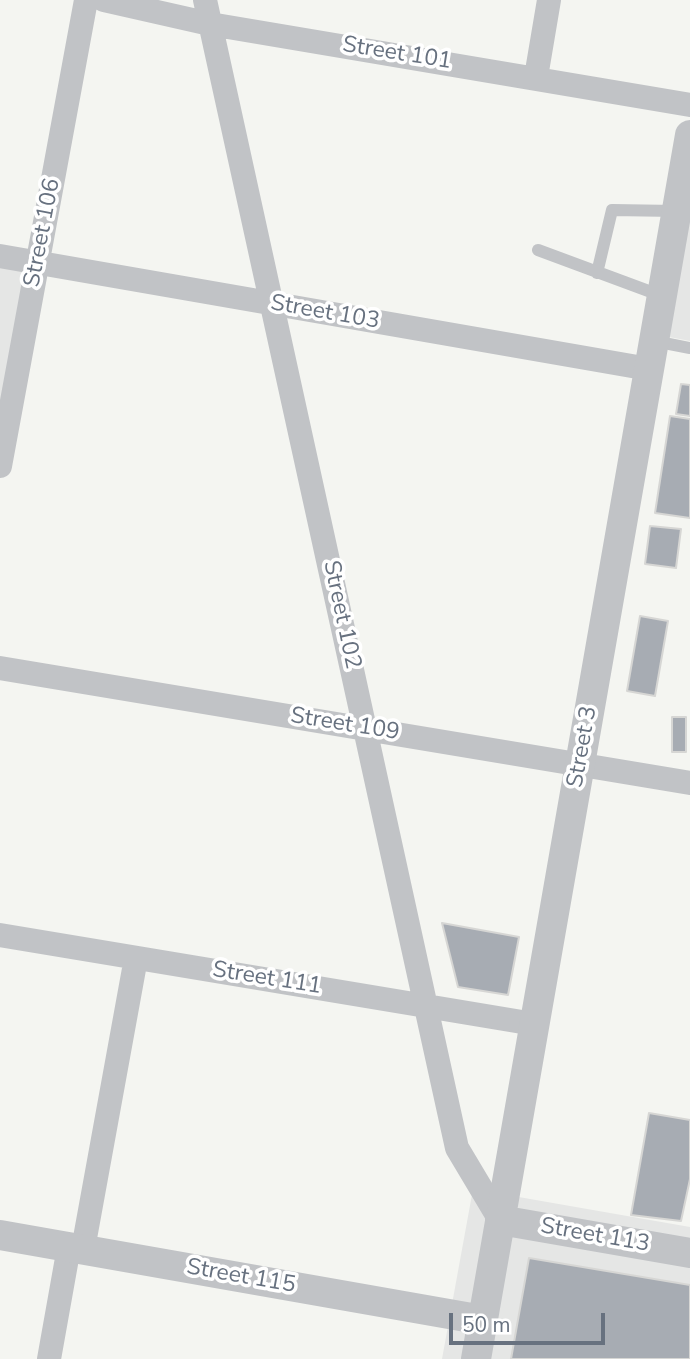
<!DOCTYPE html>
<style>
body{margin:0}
#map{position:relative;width:690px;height:1359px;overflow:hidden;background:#f4f5f1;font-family:"Nunito Sans",sans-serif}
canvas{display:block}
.scale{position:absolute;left:449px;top:1313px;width:156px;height:32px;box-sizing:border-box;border:4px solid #67717f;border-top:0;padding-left:9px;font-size:21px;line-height:24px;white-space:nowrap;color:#67717f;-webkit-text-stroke:5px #fff;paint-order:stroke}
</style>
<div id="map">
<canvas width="690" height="1359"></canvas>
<div class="scale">50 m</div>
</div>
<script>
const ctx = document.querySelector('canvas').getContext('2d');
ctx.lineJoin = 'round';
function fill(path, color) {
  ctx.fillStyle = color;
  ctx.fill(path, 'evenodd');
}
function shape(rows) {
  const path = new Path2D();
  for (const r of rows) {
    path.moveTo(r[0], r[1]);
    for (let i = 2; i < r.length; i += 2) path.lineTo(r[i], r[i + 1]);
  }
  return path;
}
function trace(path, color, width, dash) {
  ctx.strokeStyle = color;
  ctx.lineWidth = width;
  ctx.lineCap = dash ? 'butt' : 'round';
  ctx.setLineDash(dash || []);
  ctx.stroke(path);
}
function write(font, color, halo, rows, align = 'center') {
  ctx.font = font + ' "Nunito Sans",sans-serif';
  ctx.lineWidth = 7;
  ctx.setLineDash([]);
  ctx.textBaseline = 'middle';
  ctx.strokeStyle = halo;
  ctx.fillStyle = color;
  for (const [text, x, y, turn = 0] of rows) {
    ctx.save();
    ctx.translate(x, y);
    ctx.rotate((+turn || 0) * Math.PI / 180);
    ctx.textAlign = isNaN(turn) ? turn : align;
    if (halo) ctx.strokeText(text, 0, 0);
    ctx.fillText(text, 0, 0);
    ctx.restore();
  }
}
const built = shape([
 [690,191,690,341,664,336],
 [0,260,35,267,0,463],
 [473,1189,690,1227,690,1359,442,1359]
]);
const building = shape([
 [681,384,690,385,690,416,676,414,681,384],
 [670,416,690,419,690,518,655,513,670,416],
 [650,526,681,529,676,568,645,564,650,526],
 [640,616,668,621,655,696,627,691,640,616],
 [672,717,686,717,686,752,672,752,672,717],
 [442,923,519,937,508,995,458,987,442,923],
 [649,1113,690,1120,690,1179,681,1221,631,1215,649,1113],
 [529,1258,690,1285,690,1359,511,1359,529,1258]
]);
const service = shape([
 [538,250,662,296],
 [597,273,612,210,676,211],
 [654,341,690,348]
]);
const minor = shape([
 [104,0,210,24,690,105],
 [205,0,457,1148,500,1220],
 [536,77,549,0],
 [0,256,649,369],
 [0,466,86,0],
 [0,668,690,783],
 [0,935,534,1024],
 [83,1249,136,958],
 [49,1359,69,1247]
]);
const tertiary = shape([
 [500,1220,690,1253],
 [0,1235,483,1320],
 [476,1359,690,135]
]);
const streetNames = [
 ["Street 101",397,54,9],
 ["Street 106",43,233,-79],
 ["Street 103",325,313,10],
 ["Street 102",341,615,78],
 ["Street 109",345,725,9],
 ["Street 3",583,747,-80],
 ["Street 111",267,979,9],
 ["Street 113",595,1236,10],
 ["Street 115",241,1277,10]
];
fill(built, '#e5e6e5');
fill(building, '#a7acb3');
trace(building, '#d6d6d4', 2);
trace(service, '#c1c3c6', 12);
trace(minor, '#c1c3c6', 24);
trace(tertiary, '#c1c3c6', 30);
write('23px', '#67717f', '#fff', streetNames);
</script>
